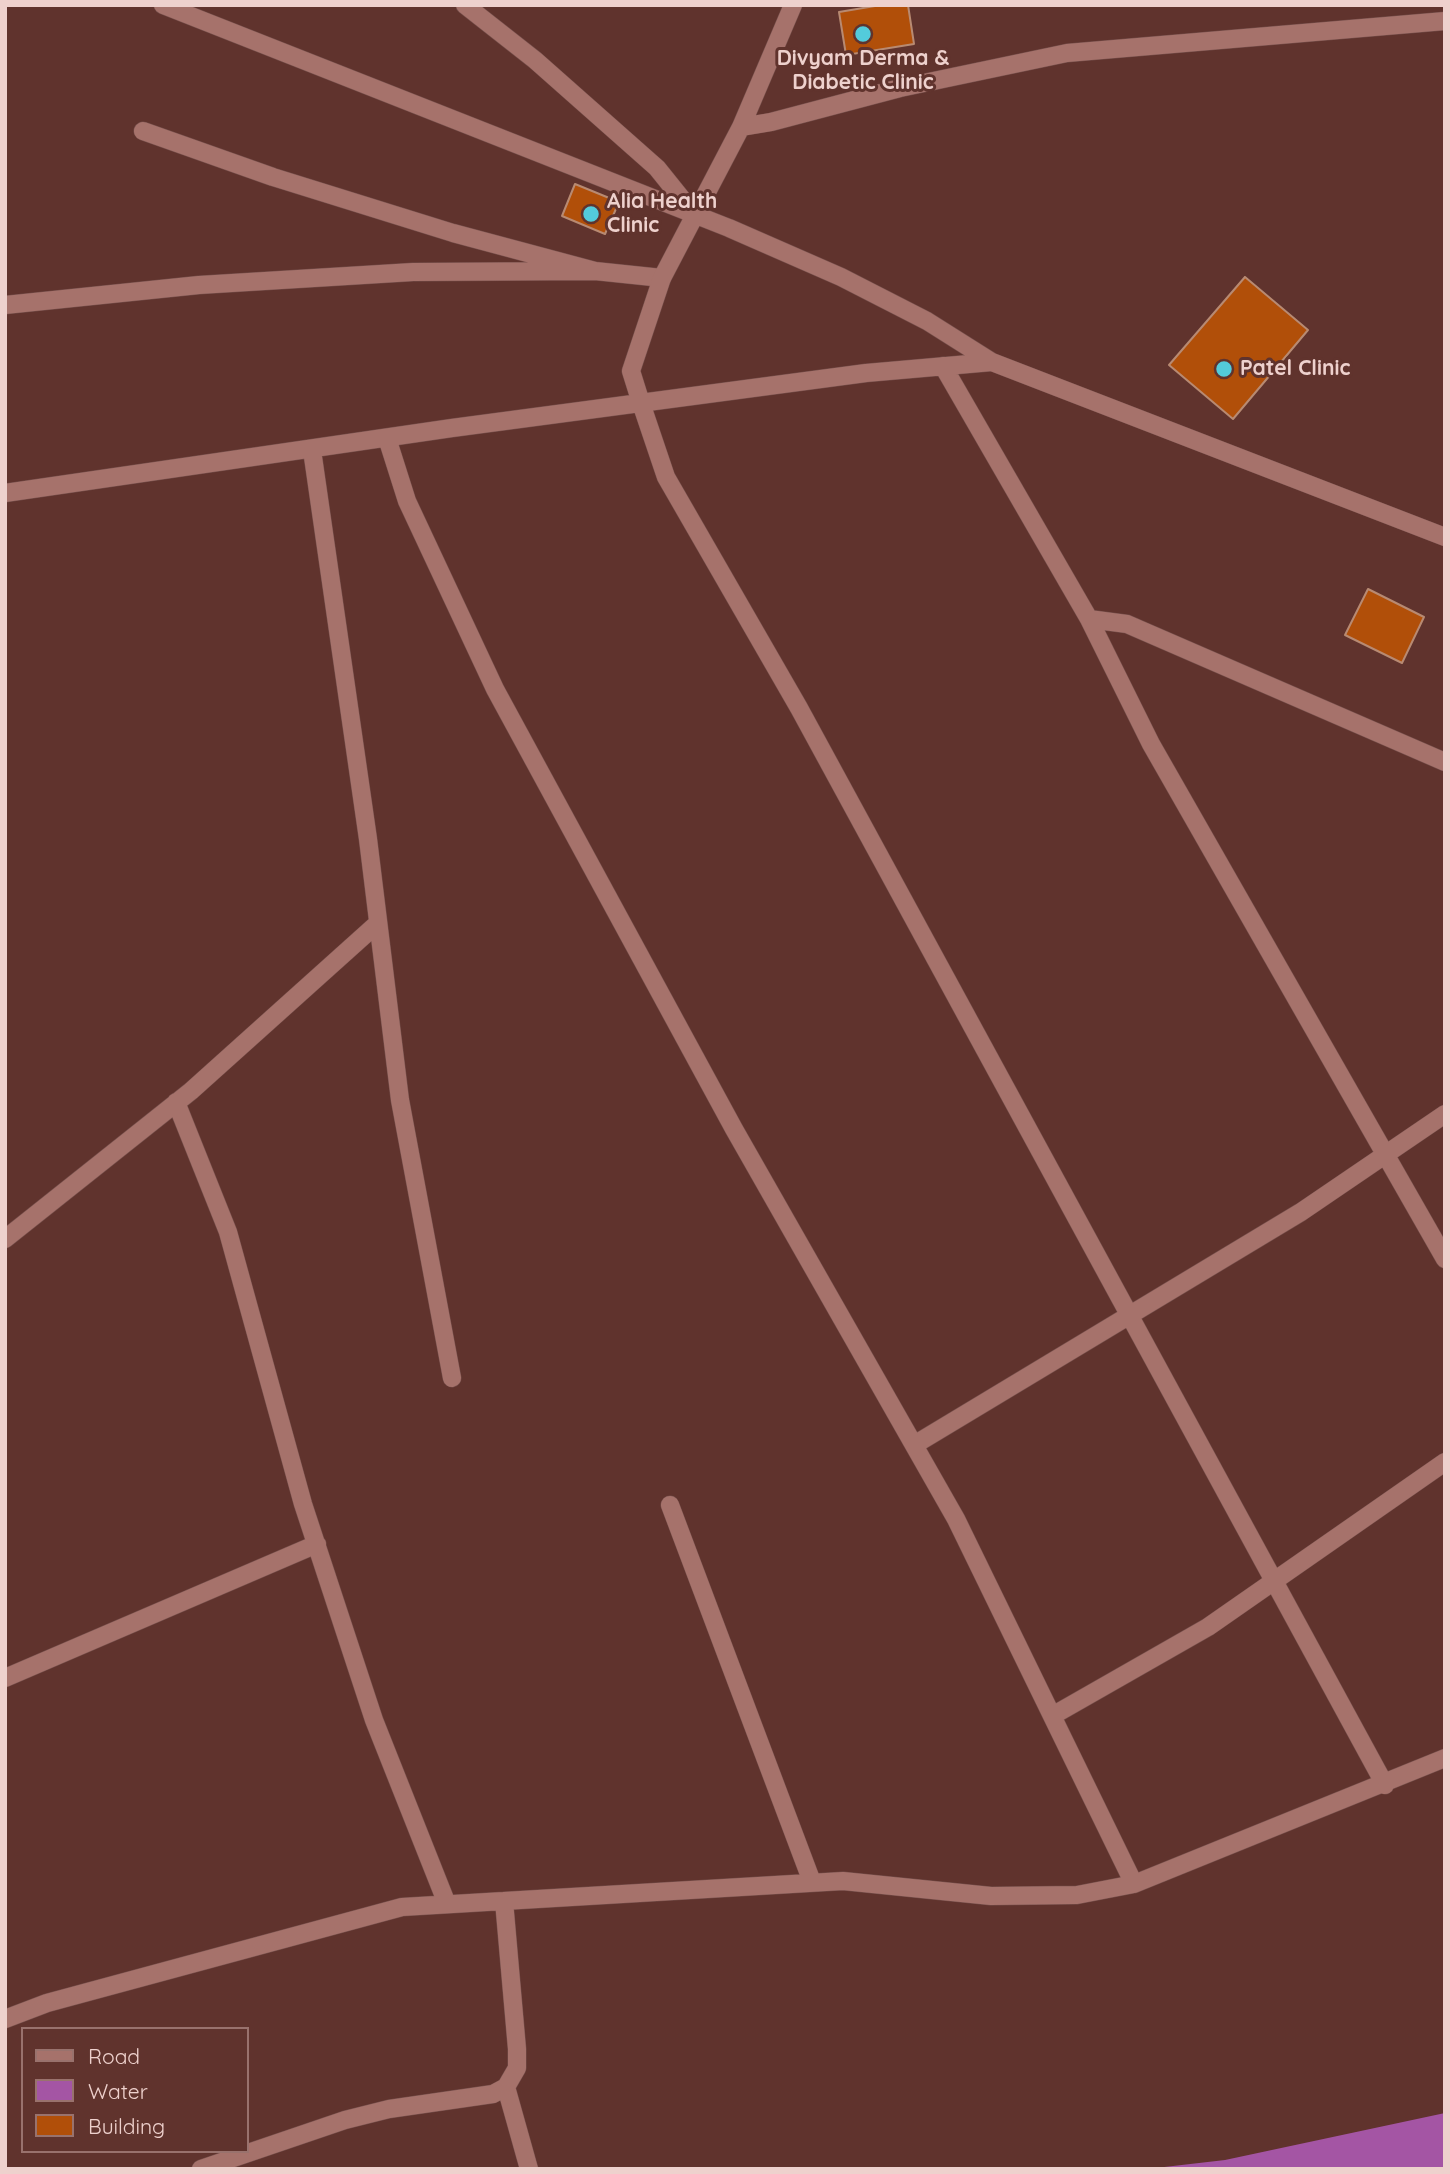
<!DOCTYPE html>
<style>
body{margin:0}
#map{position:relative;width:1450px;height:2174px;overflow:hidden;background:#60332d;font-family:Quicksand,sans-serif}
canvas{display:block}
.frame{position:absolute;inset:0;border:7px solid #eed1cd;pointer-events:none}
.legend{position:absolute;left:21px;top:2027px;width:228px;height:126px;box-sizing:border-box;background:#60332d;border:2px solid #99726d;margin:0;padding:9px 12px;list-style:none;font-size:21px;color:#eed1cd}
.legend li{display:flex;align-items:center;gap:14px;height:35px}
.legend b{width:35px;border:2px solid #99726d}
</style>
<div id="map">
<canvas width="1450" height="2174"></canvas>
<div class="frame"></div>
<ul class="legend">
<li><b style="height:9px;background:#a6726b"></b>Road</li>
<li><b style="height:19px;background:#a455a4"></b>Water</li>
<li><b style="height:19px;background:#b14f09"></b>Building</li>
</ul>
</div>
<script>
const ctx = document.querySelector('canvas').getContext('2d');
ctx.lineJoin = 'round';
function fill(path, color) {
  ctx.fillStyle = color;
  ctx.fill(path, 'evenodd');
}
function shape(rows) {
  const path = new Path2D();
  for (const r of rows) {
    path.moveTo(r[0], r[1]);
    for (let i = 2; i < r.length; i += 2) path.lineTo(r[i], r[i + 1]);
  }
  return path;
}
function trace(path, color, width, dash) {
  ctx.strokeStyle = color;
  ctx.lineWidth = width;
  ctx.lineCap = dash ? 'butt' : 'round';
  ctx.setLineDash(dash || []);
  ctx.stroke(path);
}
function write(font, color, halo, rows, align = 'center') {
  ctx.font = font + ' Quicksand,sans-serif';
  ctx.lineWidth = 6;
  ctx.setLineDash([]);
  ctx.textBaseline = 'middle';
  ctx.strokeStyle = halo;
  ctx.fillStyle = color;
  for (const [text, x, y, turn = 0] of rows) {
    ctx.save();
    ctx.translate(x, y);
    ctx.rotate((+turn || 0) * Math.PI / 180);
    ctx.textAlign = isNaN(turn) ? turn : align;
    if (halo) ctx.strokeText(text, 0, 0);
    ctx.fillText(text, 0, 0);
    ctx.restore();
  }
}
const water = shape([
 [1445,2113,1445,2169,1147,2169,1225,2160]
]);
const building = shape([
 [881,5,908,5,914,44,846,55,839,12,881,5],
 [575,184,619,202,605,234,562,216,575,184],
 [1245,277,1308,330,1233,419,1169,365,1245,277],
 [1368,589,1424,617,1402,663,1345,635,1368,589]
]);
const lane = shape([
 [143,131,273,177,453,233,595,271,662,278],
 [5,305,199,285,413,272,595,271]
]);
const street = shape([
 [163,5,729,228,841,277,927,321,992,362],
 [465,5,535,60,657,168,694,214],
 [793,5,741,127,662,278,631,371,641,403,666,477,799,708,1385,1785],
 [741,127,771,122,900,88,1067,53,1445,21],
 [943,366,1089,619,1151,744,1445,1259],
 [387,438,407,501,495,689,734,1129,956,1519,1134,1884],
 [312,450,368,839,400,1100,452,1378],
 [5,493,452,428,866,373,992,362,1445,537],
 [1089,619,1127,624,1445,762],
 [176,1102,228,1232,303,1504,374,1720,447,1904],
 [5,1239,191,1091,378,923],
 [914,1445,1301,1212,1445,1114],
 [670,1505,812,1882],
 [5,1678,317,1544],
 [1052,1716,1208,1627,1445,1462],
 [5,2019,47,2003,402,1907,843,1881,991,1896,1077,1895,1134,1884,1445,1758],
 [506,2087,529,2169],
 [201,2169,345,2120,389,2109,493,2094,506,2087,517,2068,517,2049,504,1901]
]);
const markers = [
 [863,34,9,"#53cbdb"],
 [591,214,9,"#53cbdb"],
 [1224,369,9,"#53cbdb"]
];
const poiNames = [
 ["Divyam Derma &",863,59,"center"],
 ["Diabetic Clinic",863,83,"center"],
 ["Alia Health",607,202],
 ["Clinic",607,226],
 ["Patel Clinic",1240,369]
];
fill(water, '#a455a4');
fill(building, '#b14f09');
trace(building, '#b88a72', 2);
trace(lane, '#76504c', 19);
trace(street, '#76504c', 19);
trace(lane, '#a6726b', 18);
trace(street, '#a6726b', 18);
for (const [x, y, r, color] of markers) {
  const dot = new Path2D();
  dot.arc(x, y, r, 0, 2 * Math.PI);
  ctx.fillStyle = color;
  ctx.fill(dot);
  trace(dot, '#60332d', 2.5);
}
write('bold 21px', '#eed1cd', '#60332d', poiNames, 'left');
</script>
